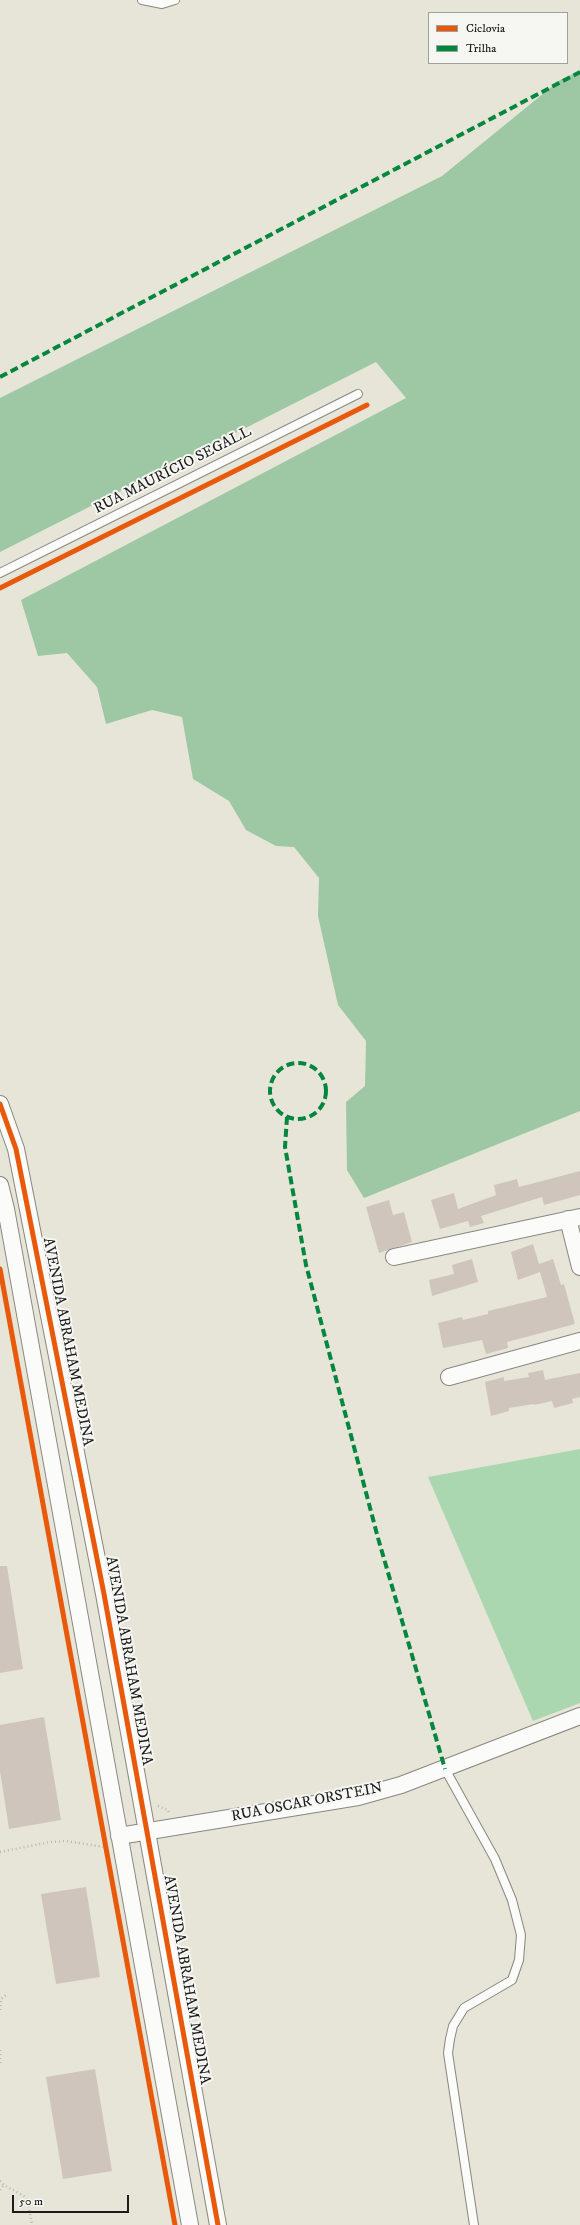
<!DOCTYPE html>
<meta charset="utf-8">
<style>
body{margin:0}
#map{position:relative;width:580px;height:2225px;overflow:hidden;background:#e7e5d7;font-family:"IM FELL DW Pica",serif}
canvas{display:block}
.legend{position:absolute;left:428px;top:12px;width:140px;height:52px;box-sizing:border-box;background:#f6f6f2;border:1px solid #9f9f9c;margin:0;padding:5px 7px;list-style:none;font-size:12px;color:#1c1c1c}
.legend li{display:flex;align-items:center;gap:8px;height:20px}
.legend b{width:20px;border:1px solid #9f9f9c}
.scale{position:absolute;left:12px;top:2195px;width:117px;height:18px;box-sizing:border-box;border:2px solid #1c1c1c;border-top:0;padding-left:5px;font-size:12px;line-height:14px;white-space:nowrap;color:#1c1c1c;-webkit-text-stroke:3px #f6f6f2;paint-order:stroke}
</style>
<div id="map">
<canvas width="580" height="2225"></canvas>
<ul class="legend">
<li><b style="height:5px;background:#e8590c"></b>Ciclovia</li>
<li><b style="height:5px;background:#00873e"></b>Trilha</li>
</ul>
<div class="scale">50 m</div>
</div>
<script>
const ctx = document.querySelector('canvas').getContext('2d');
ctx.lineJoin = 'round';
function fill(path, color) {
  ctx.fillStyle = color;
  ctx.fill(path, 'evenodd');
}
function shape(rows) {
  const path = new Path2D();
  for (const r of rows) {
    if (r.length === 3) {
      path.moveTo(r[0] + r[2], r[1]);
      path.arc(r[0], r[1], r[2], 0, 2 * Math.PI);
      continue;
    }
    path.moveTo(r[0], r[1]);
    for (let i = 2; i < r.length; i += 2) path.lineTo(r[i], r[i + 1]);
  }
  return path;
}
function trace(path, color, width, dash) {
  ctx.strokeStyle = color;
  ctx.lineWidth = width;
  ctx.lineCap = dash ? 'butt' : 'round';
  ctx.setLineDash(dash || []);
  ctx.stroke(path);
}
function write(font, color, halo, rows, align = 'center') {
  ctx.font = font + ' "IM FELL DW Pica",serif';
  ctx.lineWidth = 4;
  ctx.setLineDash([]);
  ctx.textBaseline = 'middle';
  ctx.strokeStyle = halo;
  ctx.fillStyle = color;
  for (const [text, x, y, turn = 0] of rows) {
    ctx.save();
    ctx.translate(x, y);
    ctx.rotate((+turn || 0) * Math.PI / 180);
    ctx.textAlign = isNaN(turn) ? turn : align;
    if (halo) ctx.strokeText(text, 0, 0);
    ctx.fillText(text, 0, 0);
    ctx.restore();
  }
}
const green = shape([
 [580,1449,580,1703,533,1721,428,1477]
]);
const forest = shape([
 [580,71,580,1111,364,1198,347,1170,346,1102,365,1086,366,1041,338,1005,318,916,319,878,294,847,276,846,246,830,229,801,193,779,182,717,152,710,106,724,97,687,67,653,38,656,21,600,406,398,376,362,0,552,0,398,442,176,560,80]
]);
const building = shape([
 [580,1171,580,1195,544,1205,542,1197,481,1216,484,1223,470,1227,468,1221,440,1229,431,1200,454,1193,458,1209,496,1195,494,1185,517,1179,519,1187],
 [389,1200,393,1215,404,1212,412,1242,379,1253,366,1207],
 [533,1244,539,1264,553,1259,561,1285,564,1284,575,1324,507,1342,508,1348,486,1354,482,1340,443,1348,438,1323,462,1317,463,1320,488,1314,488,1311,547,1297,540,1272,518,1280,511,1252],
 [472,1259,478,1282,432,1296,429,1280,454,1274,452,1265],
 [543,1370,545,1380,580,1373,580,1397,572,1399,573,1403,554,1408,552,1401,534,1405,534,1404,509,1408,509,1411,491,1416,485,1382,504,1377,504,1381,529,1377,528,1373],
 [0,1566,7,1566,23,1669,0,1673],
 [44,1717,61,1820,9,1829,0,1771,0,1725],
 [86,1887,100,1977,56,1984,41,1894],
 [95,2069,112,2171,63,2179,46,2077]
]);
const path = shape([
 [158,1806,168,1810,169,1813],
 [0,1852,50,1842,66,1841,104,1847],
 [0,2010,1,1999,6,1995],
 [0,2050,0,2064],
 [0,2181,4,2185,24,2196,28,2201,32,2225],
 [0,2190,4,2185]
]);
const service = shape([
 [142,0,162,4,175,0],
 [0,573,358,394],
 [445,1769,495,1859,512,1900,521,1935,519,1960,512,1980,464,2008,453,2026,450,2039,448,2053,474,2225]
]);
const minor = shape([
 [0,1104,16,1149,104,1594,218,2225],
 [0,1185,6,1209,190,2225],
 [568,1219,580,1267],
 [394,1257,580,1217],
 [449,1377,580,1341],
 [119,1836,358,1797,401,1785,580,1716]
]);
const quiet = shape([
 [0,377,580,72],
 [298,1091,28],
 [287,1117,285,1147,306,1265,378,1538,445,1769]
]);
const cycleway = shape([
 [0,588,367,405],
 [0,1104,16,1149,104,1594,218,2225],
 [0,1269,175,2225]
]);
const streetNames = [
 ["RUA MAURÍCIO SEGALL",173,471,-27],
 ["AVENIDA ABRAHAM MEDINA",67,1342,79],
 ["AVENIDA ABRAHAM MEDINA",128,1661,80],
 ["RUA OSCAR ORSTEIN",307,1803,-11],
 ["AVENIDA ABRAHAM MEDINA",186,1980,80]
];
fill(green, '#aad7af');
fill(forest, '#9ec8a4');
fill(building, '#d0c5bc');
trace(service, '#888780', 10);
trace(minor, '#888780', 18);
trace(path, '#b8b8b6', 2.5, [1, 3]);
trace(service, '#fbfbf9', 8);
trace(minor, '#fbfbf9', 16);
trace(quiet, '#00873e', 4, [8, 4]);
trace(cycleway, '#e8590c', 5);
write('15px', '#1c1c1c', '#f6f6f2', streetNames);
</script>
